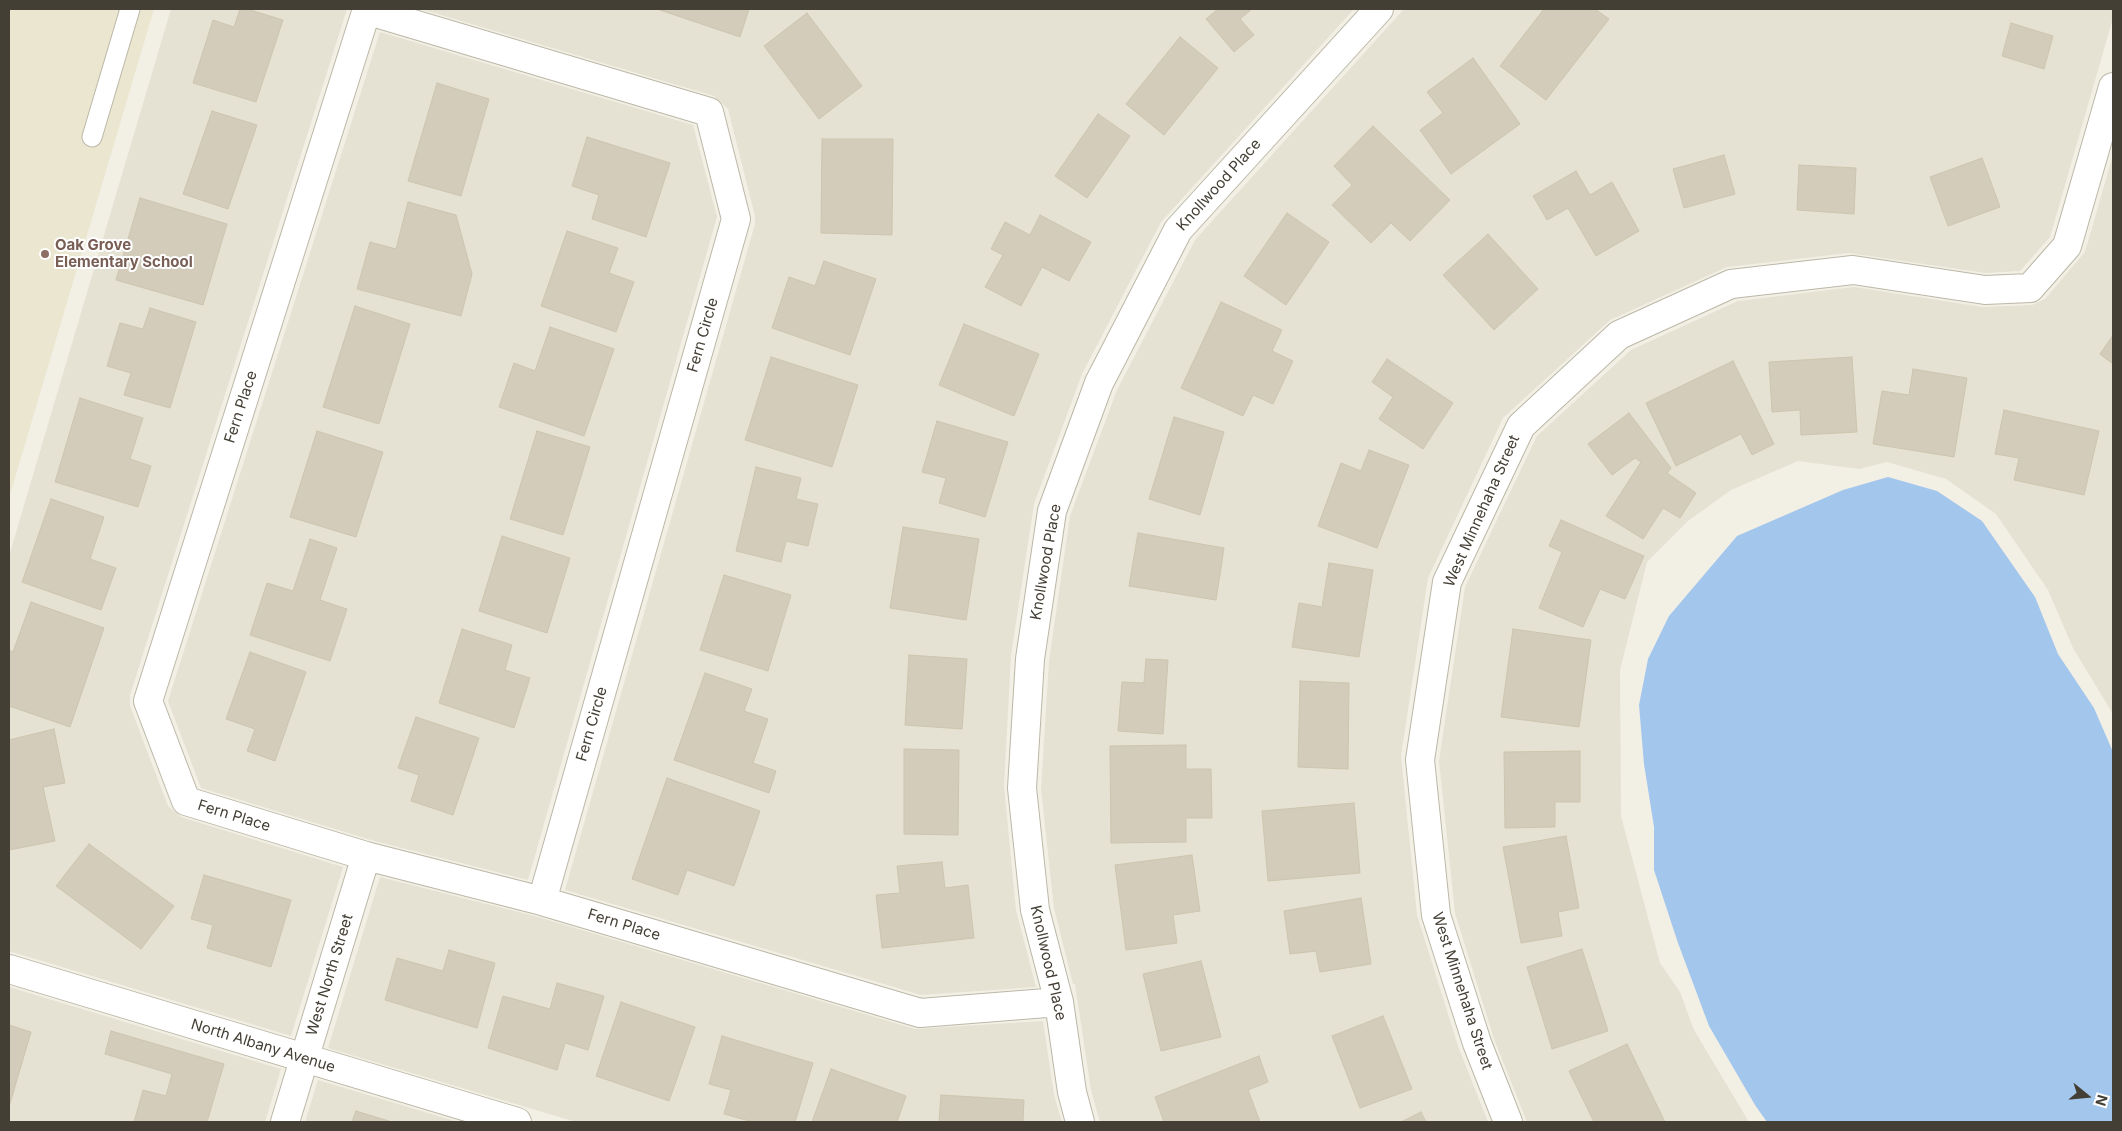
<!DOCTYPE html>
<style>
body{margin:0}
#map{position:relative;width:2122px;height:1131px;overflow:hidden;background:#f2efe5;font-family:Inter,sans-serif}
canvas{display:block}
.frame{position:absolute;inset:0;border:10px solid #443f35;pointer-events:none}
.north{position:absolute;left:2062px;top:1071px;width:50px;height:50px;-webkit-text-stroke:4px #fff;paint-order:stroke;rotate:107deg;font-size:14px;font-weight:700;line-height:20px;text-align:center;color:#443f35}
.north::after{content:'';display:block;margin:auto;width:18px;height:22px;background:#443f35;clip-path:polygon(50% 0,100% 100%,50% 72%,0 100%)}
</style>
<div id="map">
<canvas width="2122" height="1131"></canvas>
<div class="frame"></div>
<div class="north">N</div>
</div>
<script>
const ctx = document.querySelector('canvas').getContext('2d');
ctx.lineJoin = 'round';
function fill(path, color) {
  ctx.fillStyle = color;
  ctx.fill(path, 'evenodd');
}
function shape(rows) {
  const path = new Path2D();
  for (const r of rows) {
    path.moveTo(r[0], r[1]);
    for (let i = 2; i < r.length; i += 2) path.lineTo(r[i], r[i + 1]);
  }
  return path;
}
function trace(path, color, width, dash) {
  ctx.strokeStyle = color;
  ctx.lineWidth = width;
  ctx.lineCap = dash ? 'butt' : 'round';
  ctx.setLineDash(dash || []);
  ctx.stroke(path);
}
function write(font, color, halo, rows, align = 'center') {
  ctx.font = font + ' Inter,sans-serif';
  ctx.lineWidth = 4;
  ctx.setLineDash([]);
  ctx.textBaseline = 'middle';
  ctx.strokeStyle = halo;
  ctx.fillStyle = color;
  for (const [text, x, y, turn = 0] of rows) {
    ctx.save();
    ctx.translate(x, y);
    ctx.rotate((+turn || 0) * Math.PI / 180);
    ctx.textAlign = isNaN(turn) ? turn : align;
    if (halo) ctx.strokeText(text, 0, 0);
    ctx.fillText(text, 0, 0);
    ctx.restore();
  }
}
const residential = shape([
 [171,9,347,9,130,695,130,706,168,806,181,817,343,867,291,1036,9,951,9,556],
 [421,9,1354,9,1161,222,1082,374,1034,504,1011,655,1004,786,1016,910,1036,987,921,995,565,890,755,224,755,216,728,109,714,96],
 [1404,9,2113,9,2113,18,2050,237,2020,271,1985,273,1849,253,1727,267,1610,320,1503,418,1428,578,1401,756,1417,915,1458,1046,1488,1122,1100,1122,1091,1090,1075,984,1073,984,1054,908,1041,789,1049,661,1070,516,1117,390,1195,240],
 [380,32,693,125,717,217,528,880,371,840,201,788,168,701],
 [2113,155,2113,714,2073,648,2048,590,1996,514,1946,479,1887,462,1859,469,1798,461,1731,490,1688,521,1647,562,1620,670,1621,816,1660,963,1680,992,1694,1030,1749,1122,1527,1122,1494,1039,1455,913,1439,761,1465,587,1537,436,1631,350,1738,301,1854,287,1983,307,2032,305,2045,299,2085,252],
 [380,877,538,917,915,1029,1043,1021,1054,1095,1062,1122,576,1122,328,1048],
 [9,987,281,1069,265,1122,9,1122],
 [318,1080,458,1122,305,1122]
]);
const education = shape([
 [9,9,154,9,9,498]
]);
const water = shape([
 [1888,477,1937,491,1982,521,2035,597,2058,654,2094,708,2113,752,2113,1122,1767,1122,1755,1105,1709,1026,1678,943,1654,870,1654,827,1644,764,1639,705,1648,659,1669,616,1737,536,1843,490]
]);
const building = shape([
 [240,9,247,9,283,20,256,102,193,83,213,20,234,27,240,9],
 [657,9,749,9,740,37,657,9],
 [1218,9,1252,9,1240,19,1254,35,1234,52,1206,19,1218,9],
 [1544,9,1595,9,1609,19,1546,100,1500,66,1544,9],
 [807,13,862,86,819,119,764,46,807,13],
 [2011,23,2053,36,2044,69,2002,56,2011,23],
 [1180,37,1218,68,1164,135,1126,104,1180,37],
 [1473,58,1520,124,1451,174,1420,130,1443,113,1427,92,1473,58],
 [437,83,489,99,461,196,408,181,437,83],
 [212,111,257,125,228,209,183,194,212,111],
 [1098,114,1130,136,1087,198,1055,176,1098,114],
 [1373,126,1450,200,1410,241,1391,223,1371,243,1332,205,1352,185,1334,166,1373,126],
 [587,137,670,163,646,237,592,219,599,195,572,186,587,137],
 [822,139,893,139,892,235,821,233,822,139],
 [1724,155,1735,194,1684,208,1673,169,1724,155],
 [1982,158,2000,207,1948,226,1930,177,1982,158],
 [1799,165,1856,168,1854,214,1797,210,1799,165],
 [1576,171,1590,195,1612,182,1639,231,1596,256,1568,208,1547,220,1533,196,1576,171],
 [140,198,227,224,203,305,116,280,140,198],
 [408,202,456,215,472,274,461,316,357,289,370,242,396,249,408,202],
 [1287,213,1329,242,1286,305,1244,276,1287,213],
 [1040,215,1091,242,1069,281,1042,267,1021,306,985,287,1003,255,991,249,1005,222,1030,235,1040,215],
 [567,231,618,248,609,273,634,282,616,332,541,306,567,231],
 [1488,234,1538,289,1494,330,1443,275,1488,234],
 [824,261,876,279,850,355,772,328,789,277,815,286,824,261],
 [1221,302,1282,330,1272,351,1293,361,1273,404,1253,395,1243,416,1181,388,1221,302],
 [355,306,410,324,379,424,323,407,355,306],
 [150,308,196,322,170,408,124,395,131,373,107,366,120,323,143,329,150,308],
 [964,324,1039,354,1014,416,939,385,964,324],
 [550,327,614,349,584,436,499,407,514,363,535,371,550,327],
 [2113,335,2113,364,2100,354,2113,335],
 [771,357,858,385,832,467,745,440,771,357],
 [1852,357,1857,432,1801,435,1800,410,1772,412,1769,362,1852,357],
 [1387,359,1453,403,1423,449,1379,419,1393,397,1372,382,1387,359],
 [1733,361,1774,444,1752,455,1741,434,1676,466,1646,403,1733,361],
 [1913,369,1967,378,1954,457,1873,444,1882,391,1909,395,1913,369],
 [80,398,143,418,130,459,151,466,138,507,55,482,80,398],
 [2004,410,2099,431,2084,495,2014,480,2019,458,1995,454,2004,410],
 [1629,413,1671,468,1667,473,1696,493,1680,518,1663,508,1643,539,1606,516,1641,462,1635,458,1612,475,1588,444,1629,413],
 [1174,417,1224,432,1200,515,1149,499,1174,417],
 [937,421,1008,442,985,517,939,503,946,478,922,472,937,421],
 [317,431,383,452,356,537,290,517,317,431],
 [537,431,590,447,563,535,510,519,537,431],
 [1369,450,1409,465,1377,548,1318,526,1341,463,1361,471,1369,450],
 [756,467,801,478,796,499,818,504,808,546,786,541,781,562,736,551,756,467],
 [51,499,104,517,90,559,116,568,101,610,22,582,51,499],
 [1561,520,1644,556,1625,599,1600,589,1583,627,1539,608,1562,552,1549,546,1561,520],
 [903,527,979,539,966,620,890,608,903,527],
 [1138,533,1224,548,1216,600,1129,586,1138,533],
 [502,536,570,558,547,633,479,611,502,536],
 [310,539,337,548,320,600,347,609,330,661,250,635,267,583,293,591,310,539],
 [1329,563,1373,570,1359,657,1292,647,1299,603,1322,607,1329,563],
 [724,575,791,595,768,671,700,650,724,575],
 [31,602,104,628,70,727,9,706,9,650,13,652,31,602],
 [462,629,512,645,505,670,530,678,514,728,439,703,462,629],
 [1513,629,1591,640,1579,727,1501,717,1513,629],
 [250,652,306,672,275,761,247,751,255,729,226,719,250,652],
 [909,655,967,659,962,729,905,725,909,655],
 [1146,659,1168,660,1163,734,1118,731,1122,682,1144,683,1146,659],
 [705,673,752,689,744,711,768,719,753,763,776,771,769,793,674,760,705,673],
 [1300,681,1349,683,1348,769,1298,767,1300,681],
 [416,717,479,738,453,815,411,801,419,775,398,768,416,717],
 [54,729,65,783,43,787,55,841,9,850,9,740,54,729],
 [1186,745,1186,769,1211,769,1212,818,1186,818,1186,842,1111,843,1110,746,1186,745],
 [904,749,959,750,958,835,904,834,904,749],
 [1580,751,1580,802,1555,802,1555,827,1505,828,1504,752,1580,751],
 [667,778,760,811,734,886,687,870,678,895,632,879,667,778],
 [1354,803,1360,873,1268,881,1262,811,1354,803],
 [1566,836,1579,908,1558,912,1562,936,1521,943,1503,847,1566,836],
 [89,844,174,906,141,949,56,886,89,844],
 [1192,855,1200,911,1173,915,1177,943,1126,950,1115,865,1192,855],
 [942,862,945,888,968,885,974,938,882,948,876,895,900,893,897,866,942,862],
 [204,875,291,900,271,967,207,948,213,925,191,919,204,875],
 [1361,898,1371,964,1320,972,1316,951,1290,954,1284,911,1361,898],
 [1582,949,1608,1031,1552,1049,1527,967,1582,949],
 [449,950,495,963,477,1028,385,1000,397,958,443,971,449,950],
 [1201,961,1221,1037,1161,1051,1143,974,1201,961],
 [557,983,604,996,588,1050,565,1043,557,1070,488,1048,503,996,550,1009,557,983],
 [621,1002,695,1027,669,1101,596,1076,621,1002],
 [1383,1016,1412,1089,1360,1108,1332,1036,1383,1016],
 [9,1025,31,1032,9,1107,9,1025],
 [111,1031,224,1064,207,1122,134,1122,143,1090,166,1096,172,1074,105,1054,111,1031],
 [722,1036,813,1063,795,1122,753,1122,724,1114,731,1090,709,1084,722,1036],
 [1627,1044,1665,1122,1594,1122,1569,1071,1627,1044],
 [1259,1056,1268,1082,1248,1090,1260,1122,1164,1122,1155,1097,1259,1056],
 [831,1069,906,1096,897,1122,812,1122,831,1069],
 [941,1095,1024,1100,1023,1122,939,1122,941,1095],
 [356,1111,392,1122,352,1122,356,1111],
 [1421,1112,1426,1122,1401,1122,1421,1112]
]);
const lane = shape([
 [92,137,130,9]
]);
const street = shape([
 [367,9,148,701,186,801,366,856,542,901,920,1013,1059,1002],
 [366,10,709,112,736,219,542,901],
 [9,969,517,1122],
 [285,1122,366,856],
 [1080,1122,1072,1092,1059,1002,1035,910,1022,788,1030,659,1052,511,1099,383,1178,230,1379,9],
 [1508,1122,1477,1043,1436,915,1420,760,1447,582,1521,426,1619,335,1731,284,1853,270,1985,290,2030,288,2067,246,2113,87]
]);
const markers = [
 [45,254,5,"#8d6e63"]
];
const streetNames = [
 ["Knollwood Place",1219,185,-48],
 ["Fern Circle",703,335,-74],
 ["Fern Place",241,407,-72],
 ["West Minnehaha Street",1482,511,-66],
 ["Knollwood Place",1046,562,-80],
 ["Fern Circle",592,724,-74],
 ["Fern Place",234,816,17],
 ["Fern Place",624,925,17],
 ["Knollwood Place",1048,963,77],
 ["West North Street",330,975,-73],
 ["West Minnehaha Street",1462,991,72],
 ["North Albany Avenue",263,1046,17]
];
const educationNames = [
 ["Oak Grove",55,245],
 ["Elementary School",55,262]
];
fill(residential, '#e5e2d3');
fill(education, '#eae6cf');
fill(water, '#a3c6ed');
fill(building, '#d3ccbb');
trace(building, '#cdc5ae', 1);
trace(lane, '#bcb8a8', 21);
trace(street, '#bcb8a8', 30);
trace(lane, '#fff', 19);
trace(street, '#fff', 28);
for (const [x, y, r, color] of markers) {
  const dot = new Path2D();
  dot.arc(x, y, r, 0, 2 * Math.PI);
  ctx.fillStyle = color;
  ctx.fill(dot);
  trace(dot, '#fff', 2);
}
write('15px', '#443f35', '#fff', streetNames);
write('bold 15px', '#785e54', '#fff', educationNames, 'left');
</script>
